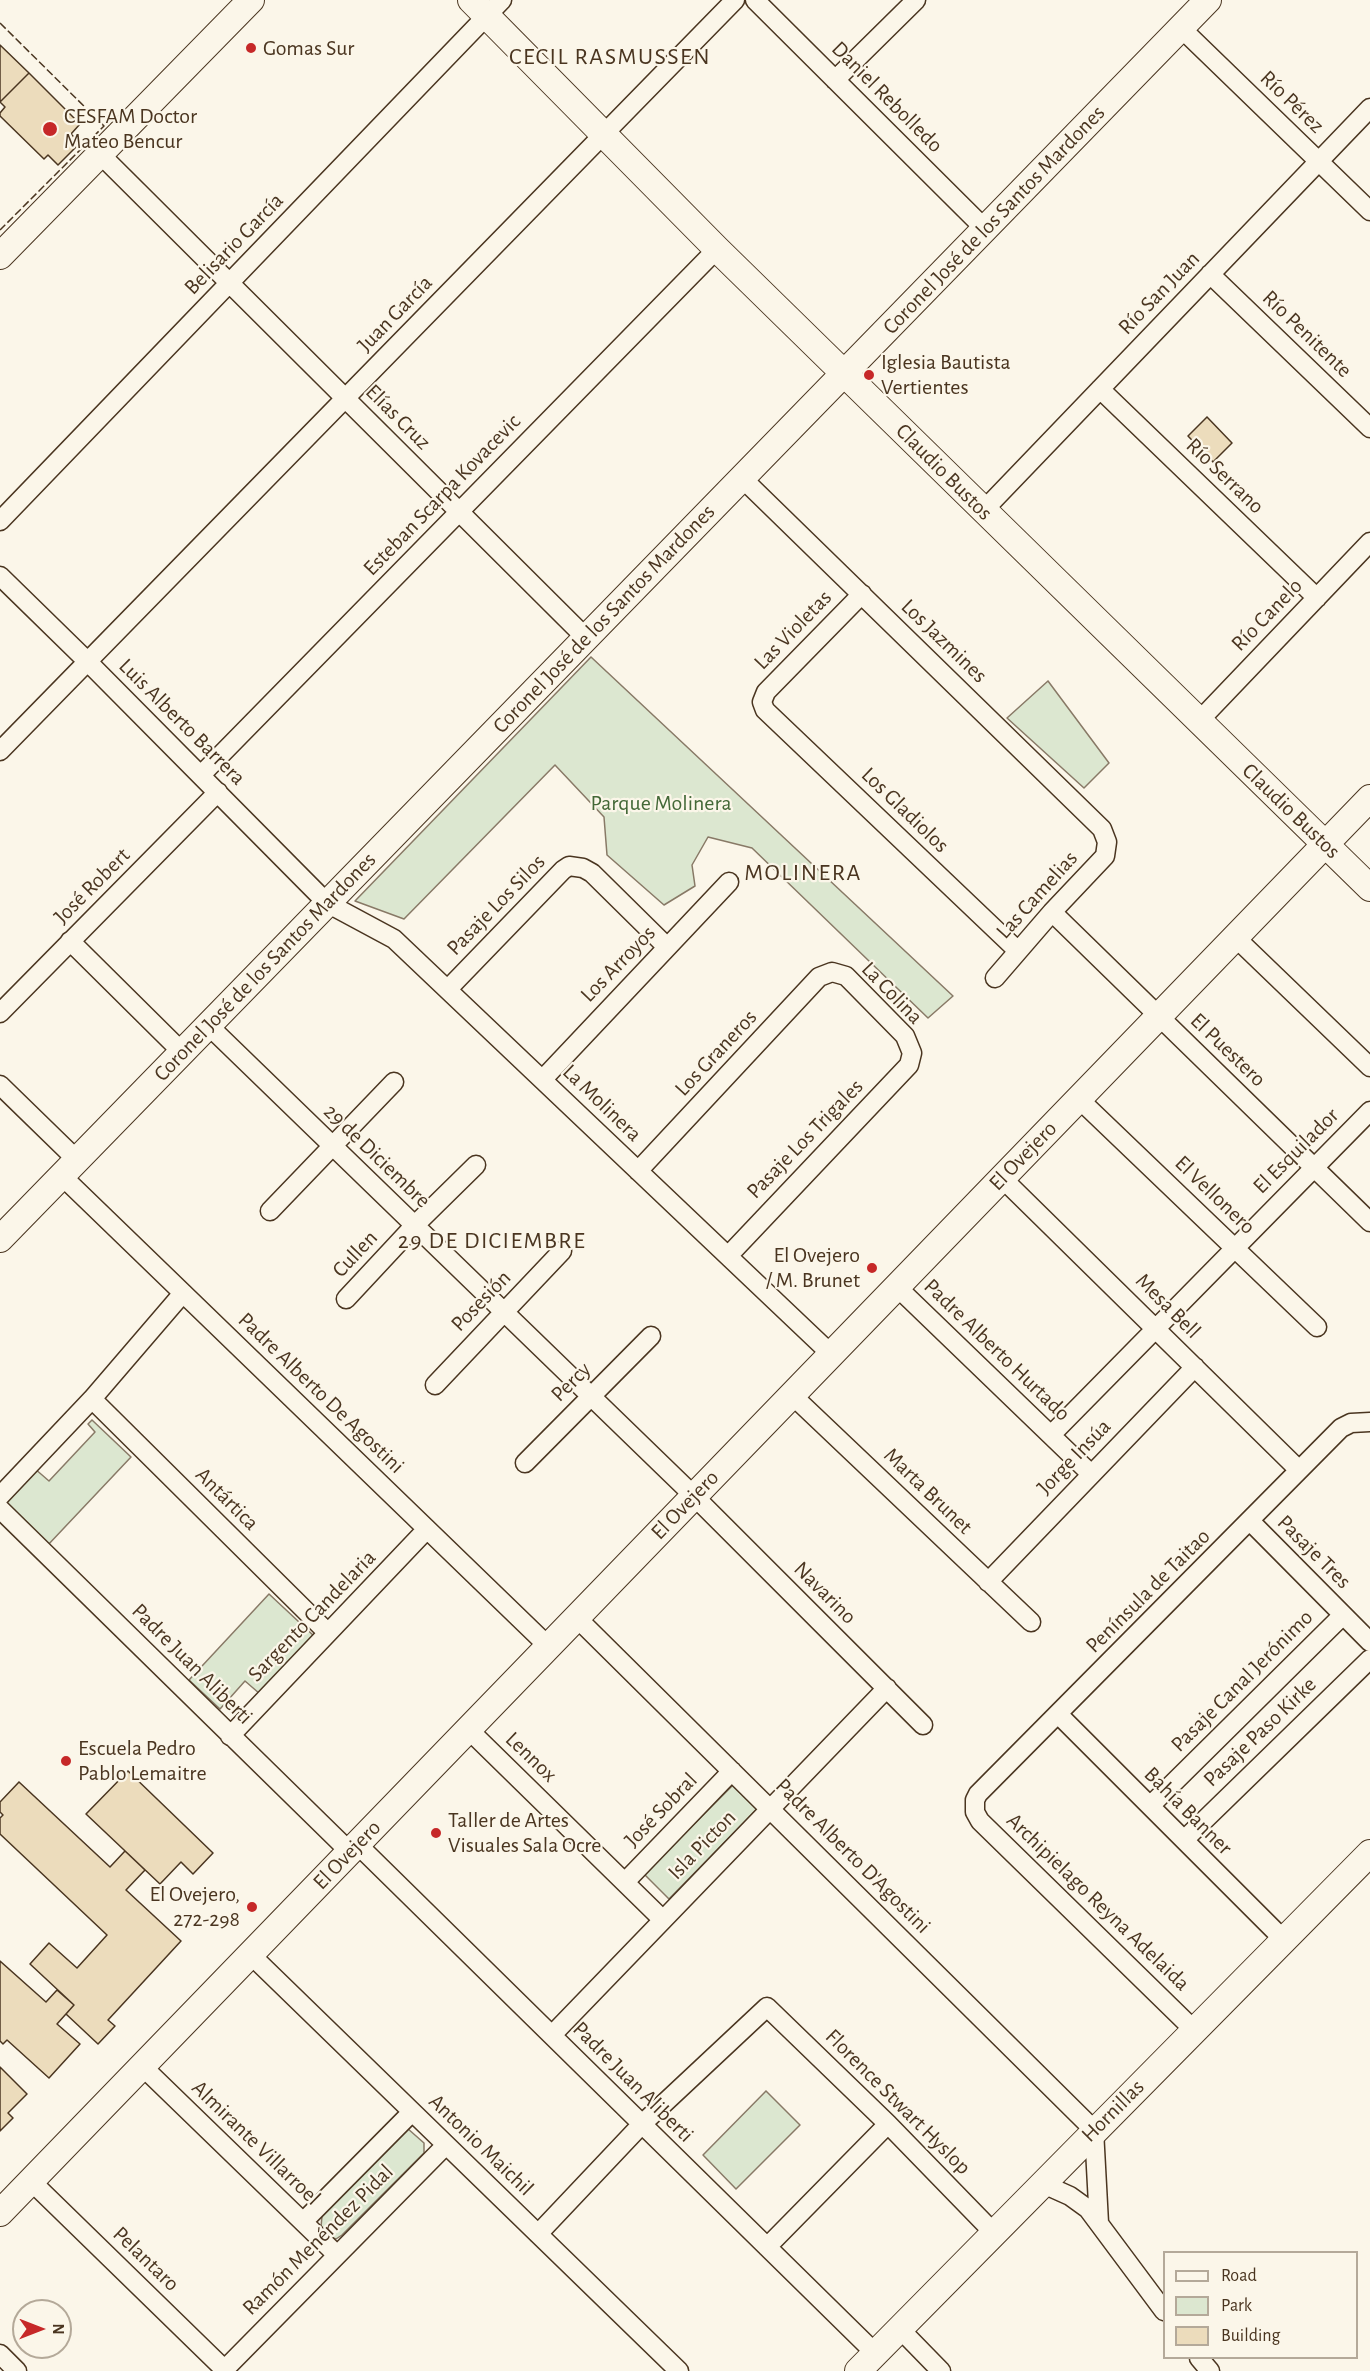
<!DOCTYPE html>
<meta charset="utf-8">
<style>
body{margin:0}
#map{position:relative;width:1370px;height:2371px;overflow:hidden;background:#fbf6e9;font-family:"Alegreya Sans",sans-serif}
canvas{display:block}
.legend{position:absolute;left:1163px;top:2251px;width:195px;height:108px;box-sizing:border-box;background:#fbf6e9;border:2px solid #b4a999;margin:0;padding:8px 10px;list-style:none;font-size:18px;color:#4a3520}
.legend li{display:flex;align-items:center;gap:12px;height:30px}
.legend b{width:30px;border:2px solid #b4a999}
.north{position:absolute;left:12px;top:2299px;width:60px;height:60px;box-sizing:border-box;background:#fbf6e9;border:2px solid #b4a999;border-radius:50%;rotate:90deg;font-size:16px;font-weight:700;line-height:24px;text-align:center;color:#4a3520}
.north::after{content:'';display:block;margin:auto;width:21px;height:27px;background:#c62828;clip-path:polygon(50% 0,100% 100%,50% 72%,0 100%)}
</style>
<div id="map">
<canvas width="1370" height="2371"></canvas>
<ul class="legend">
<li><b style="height:8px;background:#fbf6e9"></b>Road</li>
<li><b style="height:16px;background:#dce7d0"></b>Park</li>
<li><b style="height:16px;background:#ecdcbc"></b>Building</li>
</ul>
<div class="north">N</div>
</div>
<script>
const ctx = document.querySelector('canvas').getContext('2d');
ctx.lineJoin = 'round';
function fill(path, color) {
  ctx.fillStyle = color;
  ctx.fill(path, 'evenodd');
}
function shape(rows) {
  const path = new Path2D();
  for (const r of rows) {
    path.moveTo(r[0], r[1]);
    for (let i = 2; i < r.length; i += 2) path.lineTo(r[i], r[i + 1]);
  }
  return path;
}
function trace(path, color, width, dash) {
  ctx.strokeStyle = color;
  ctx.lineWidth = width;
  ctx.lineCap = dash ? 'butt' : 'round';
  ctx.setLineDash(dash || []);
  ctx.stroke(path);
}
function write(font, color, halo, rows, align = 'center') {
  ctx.font = font + ' "Alegreya Sans",sans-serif';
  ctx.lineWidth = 4.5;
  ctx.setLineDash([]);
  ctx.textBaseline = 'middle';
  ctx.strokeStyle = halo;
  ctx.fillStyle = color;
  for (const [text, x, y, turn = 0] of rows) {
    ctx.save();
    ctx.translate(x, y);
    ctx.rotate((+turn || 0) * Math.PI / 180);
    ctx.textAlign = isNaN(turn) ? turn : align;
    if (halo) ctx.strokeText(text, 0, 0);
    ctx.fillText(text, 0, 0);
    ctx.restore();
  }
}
const green = shape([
 [591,657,953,996,928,1018,752,848,708,837,692,865,695,886,664,905,607,855,604,817,555,765,404,919,355,901,591,657],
 [1048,681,1109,763,1084,788,1007,718,1048,681],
 [92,1420,131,1457,47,1546,2,1503,34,1468,49,1481,95,1432,88,1424,92,1420],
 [269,1594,314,1636,260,1694,245,1681,220,1709,189,1680,269,1594],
 [733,1785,757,1809,669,1899,644,1874,733,1785],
 [766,2091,800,2125,736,2189,703,2155,766,2091],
 [407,2128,424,2143,424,2153,342,2235,336,2239,330,2237,321,2227,322,2216,407,2128]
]);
const building = shape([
 [0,45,29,73,0,102,0,45],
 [29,73,80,124,71,134,80,143,58,165,48,155,44,159,0,116,0,113,5,107,0,102,29,73],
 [1207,417,1232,443,1213,462,1188,436,1207,417],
 [128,1771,213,1853,193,1874,181,1862,160,1884,86,1814,128,1771],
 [19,1782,110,1867,125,1851,145,1870,126,1890,181,1941,108,2020,115,2026,98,2044,66,2014,74,2005,30,1964,49,1943,77,1968,107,1935,0,1834,0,1818,3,1815,0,1812,0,1802,19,1782],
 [0,1961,46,2002,57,1990,74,2005,57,2024,80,2044,49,2078,7,2040,3,2044,0,2041,0,1961],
 [0,2067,27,2094,8,2113,13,2118,0,2131,0,2067]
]);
const street = shape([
 [755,0,985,229],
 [1181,28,1370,211],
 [835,80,916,0],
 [100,154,586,638],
 [1210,274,1370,428],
 [1100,389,1317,598],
 [742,478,1102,829,1107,842,1105,856,1052,912,995,978],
 [983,511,1370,108],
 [0,521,502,0],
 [0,576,88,662,327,903,394,939,831,1354],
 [862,594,766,692,762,702,765,710,1018,951],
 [1198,722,1370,542],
 [0,751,735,0],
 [201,775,717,249],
 [1052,912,1370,1222],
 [1235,937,1370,1067],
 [70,941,182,1052],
 [448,989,563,870,569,866,583,868,592,873,667,947],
 [0,1013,218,792],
 [208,1025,694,1496,923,1725],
 [543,1079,729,882],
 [0,1085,77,1160],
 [1079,1099,1317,1327],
 [638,1171,819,977,832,972,846,976,905,1036,912,1053,909,1065,728,1256],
 [62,1176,548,1646],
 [1002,1178,1299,1470],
 [270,1211,394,1082],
 [896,1286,1091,1474],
 [346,1299,415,1225,476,1165],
 [435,1385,562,1251],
 [792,1395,1031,1622],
 [92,1399,328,1633],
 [1051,1435,1370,1111],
 [525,1463,651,1336],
 [0,1496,92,1399,183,1293],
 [0,1509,350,1852],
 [1250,1521,1370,1642],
 [988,1582,1195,1367],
 [576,1617,1094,2130,1099,2223],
 [1059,1715,1284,1940],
 [468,1729,663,1920],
 [230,1736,427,1529],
 [1150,1806,1343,1615],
 [1184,1840,1370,1659],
 [358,1845,875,2353],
 [625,1882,732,1771],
 [250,1954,679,2371],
 [1194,2030,980,1821,975,1812,975,1800,978,1794,1341,1428,1351,1423,1370,1422],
 [552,2035,887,1688],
 [142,2066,337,2255],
 [31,2181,226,2371],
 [1041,2183,1070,2196,1088,2209,1164,2311],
 [303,2222,412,2112],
 [538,2234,642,2124,767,2007,888,2124,993,2232],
 [767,2247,888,2124],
 [900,2329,941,2371],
 [0,2354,17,2371],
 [1199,2358,1210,2371],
 [225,2369,446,2145]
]);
const secondary = shape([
 [471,0,717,249,1370,888],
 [0,256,251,0],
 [0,1239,1208,0],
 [0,2213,1370,798],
 [858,2371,1370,1853]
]);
const fence = shape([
 [0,23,104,126,0,230]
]);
const markers = [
 [251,48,6,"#c62828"],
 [50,129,8,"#c62828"],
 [869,375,6,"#c62828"],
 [872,1268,6,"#c62828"],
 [66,1761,6,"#c62828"],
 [436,1833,6,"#c62828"],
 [252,1907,6,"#c62828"]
];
const poiNames = [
 ["Gomas Sur",263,48],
 ["CESFAM Doctor",64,116],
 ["Mateo Bencur",64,141],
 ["Iglesia Bautista",881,362],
 ["Vertientes",881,387],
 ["El Ovejero",860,1255,"right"],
 ["/ M. Brunet",860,1280,"right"],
 ["Escuela Pedro",78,1748],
 ["Pablo Lemaitre",78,1773],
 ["Taller de Artes",448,1820],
 ["Visuales Sala Ocre",448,1845],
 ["El Ovejero,",240,1894,"right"],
 ["272-298",240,1919,"right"]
];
const streetNames = [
 ["Daniel Rebolledo",887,97,45],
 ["Río Pérez",1292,102,44],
 ["Coronel José de los Santos Mardones",994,220,-46],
 ["Belisario García",234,244,-46],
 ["Río San Juan",1159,293,-46],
 ["Juan García",395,314,-46],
 ["Río Penitente",1307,334,44],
 ["Elías Cruz",398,417,45],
 ["Claudio Bustos",944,472,45],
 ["Río Serrano",1225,476,44],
 ["Esteban Scarpa Kovacevic",442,495,-46],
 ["Río Canelo",1267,615,-46],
 ["Coronel José de los Santos Mardones",604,619,-46],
 ["Las Violetas",793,630,-46],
 ["Los Jazmines",944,641,44],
 ["Luis Alberto Barrera",182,722,45],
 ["Los Gladiolos",905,810,44],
 ["Claudio Bustos",1291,811,44],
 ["José Robert",92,886,-45],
 ["Las Camelias",1037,895,-48],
 ["Pasaje Los Silos",496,905,-46],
 ["Los Arroyos",618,964,-46],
 ["Coronel José de los Santos Mardones",265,967,-46],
 ["La Colina",892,993,46],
 ["El Puestero",1228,1050,44],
 ["Los Graneros",716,1053,-47],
 ["La Molinera",602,1103,44],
 ["Pasaje Los Trigales",805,1139,-46],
 ["El Esquilador",1296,1151,-45],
 ["29 de Diciembre",377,1156,44],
 ["El Ovejero",1023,1156,-46],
 ["El Vellonero",1215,1195,44],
 ["Cullen",355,1254,-47],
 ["Posesión",481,1301,-46],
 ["Mesa Bell",1168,1306,45],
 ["Padre Alberto Hurtado",997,1350,44],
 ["Percy",571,1382,-45],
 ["Padre Alberto De Agostini",321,1393,44],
 ["Jorge Insúa",1074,1457,-46],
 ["Marta Brunet",928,1491,44],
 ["Antártica",227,1499,45],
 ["El Ovejero",685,1505,-46],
 ["Pasaje Tres",1314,1552,45],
 ["Península de Taitao",1148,1591,-45],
 ["Navarino",825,1593,45],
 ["Sargento Candelaria",312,1616,-46],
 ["Padre Juan Aliberti",192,1664,45],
 ["Pasaje Canal Jerónimo",1242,1681,-45],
 ["Pasaje Paso Kirke",1260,1732,-44],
 ["Lennox",531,1757,44],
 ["José Sobral",661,1810,-46],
 ["Bahía Banner",1188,1811,45],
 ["Isla Picton",702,1845,-46],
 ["El Ovejero",347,1855,-46],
 ["Padre Alberto D'Agostini",853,1856,45],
 ["Archipielago Reyna Adelaida",1098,1902,44],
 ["Padre Juan Aliberti",633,2082,45],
 ["Florence Stwart Hyslop",898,2102,45],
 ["Hornillas",1113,2111,-45],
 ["Almirante Villarroel",256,2143,44],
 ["Antonio Maichil",481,2145,44],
 ["Ramón Menéndez Pidal",318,2240,-45],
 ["Pelantaro",146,2259,44]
];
const parkNames = [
 ["Parque Molinera",661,803]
];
const neighbourhoodNames = [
 ["CECIL RASMUSSEN",610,57],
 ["MOLINERA",803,873],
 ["29 DE DICIEMBRE",492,1241]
];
fill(green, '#dce7d0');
trace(green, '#887966', 1.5);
fill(building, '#ecdcbc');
trace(building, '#4a3520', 1.5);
trace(street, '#4a3520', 21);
trace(secondary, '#4a3520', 28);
trace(street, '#fbf6e9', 18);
trace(secondary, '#fbf6e9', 26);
trace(fence, '#4a3520', 1.5, [8, 3]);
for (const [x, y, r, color] of markers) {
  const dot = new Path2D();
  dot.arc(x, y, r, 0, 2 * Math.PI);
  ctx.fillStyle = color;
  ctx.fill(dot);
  trace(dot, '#fbf6e9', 2);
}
write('22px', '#4a3520', '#fbf6e9', poiNames, 'left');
write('22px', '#4a3520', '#fbf6e9', streetNames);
write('22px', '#436837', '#fbf6e9', parkNames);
ctx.letterSpacing = '1.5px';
write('24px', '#4a3520', '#fbf6e9', neighbourhoodNames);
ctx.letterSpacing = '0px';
</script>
